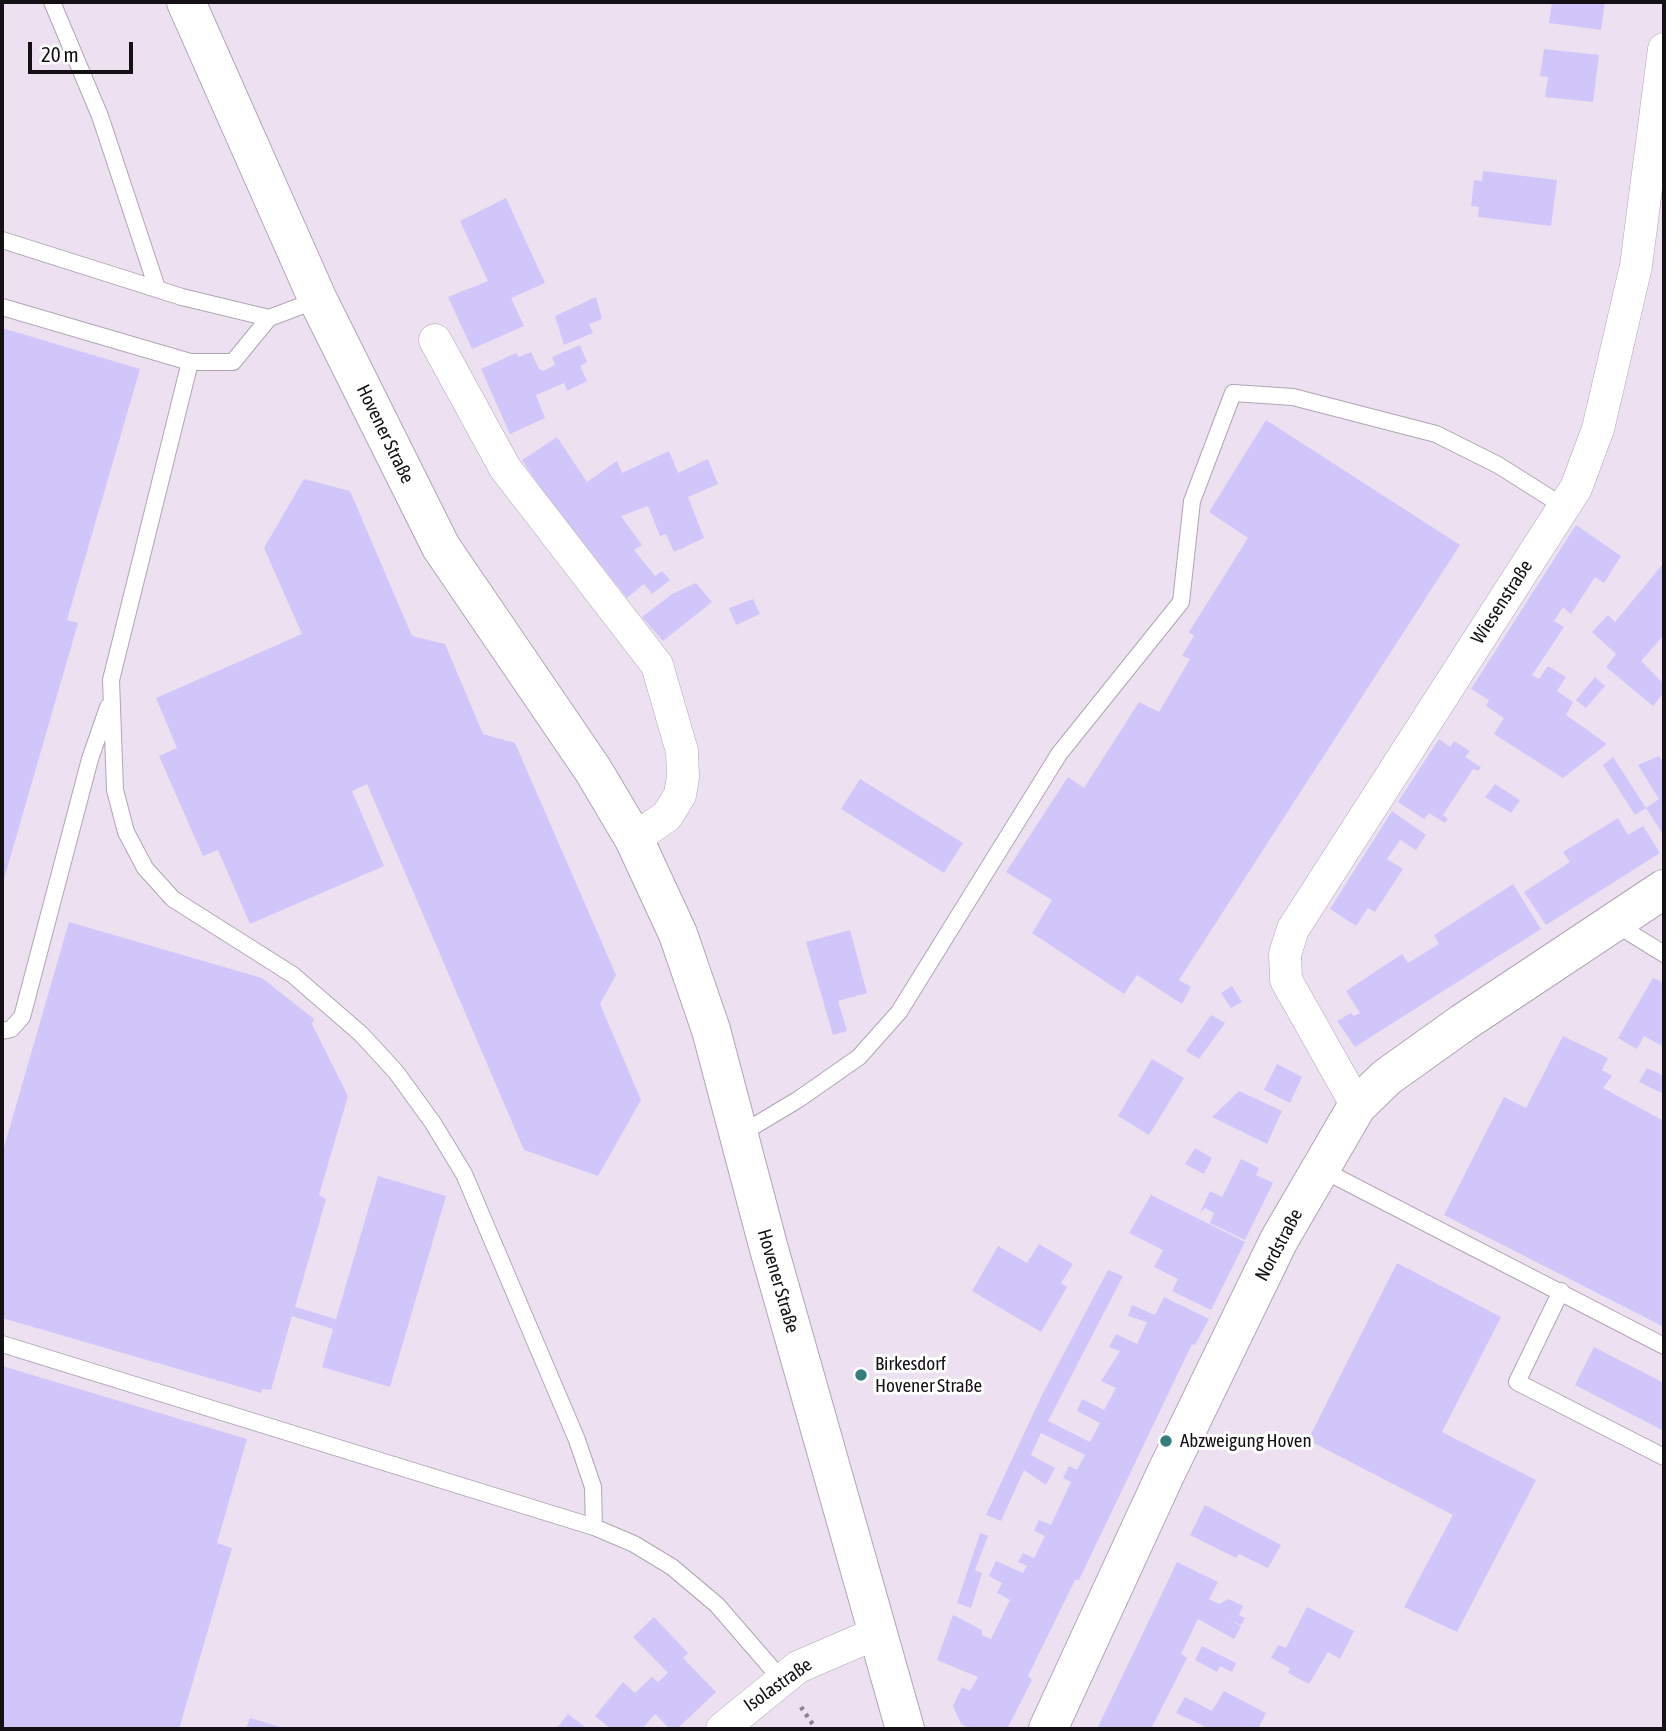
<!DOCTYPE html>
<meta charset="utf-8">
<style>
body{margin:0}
#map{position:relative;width:1666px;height:1731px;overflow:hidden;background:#ede0f0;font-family:"Asap Condensed",sans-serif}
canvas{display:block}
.frame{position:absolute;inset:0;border:4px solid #141016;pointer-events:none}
.scale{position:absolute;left:28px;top:42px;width:105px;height:32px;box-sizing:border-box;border:4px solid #141016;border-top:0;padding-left:9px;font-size:21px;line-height:24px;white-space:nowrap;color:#141016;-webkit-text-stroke:5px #fff;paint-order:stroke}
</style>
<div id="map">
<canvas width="1666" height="1731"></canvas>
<div class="frame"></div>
<div class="scale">20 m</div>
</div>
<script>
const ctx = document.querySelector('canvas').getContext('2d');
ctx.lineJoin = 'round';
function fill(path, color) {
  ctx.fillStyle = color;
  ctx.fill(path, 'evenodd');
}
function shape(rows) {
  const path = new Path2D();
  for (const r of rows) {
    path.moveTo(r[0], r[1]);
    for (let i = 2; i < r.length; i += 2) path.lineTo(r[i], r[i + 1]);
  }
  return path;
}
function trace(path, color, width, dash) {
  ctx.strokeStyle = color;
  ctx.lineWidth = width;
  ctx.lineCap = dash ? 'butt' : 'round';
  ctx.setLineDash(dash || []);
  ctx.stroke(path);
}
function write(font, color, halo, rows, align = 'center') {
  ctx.font = font + ' "Asap Condensed",sans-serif';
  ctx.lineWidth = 6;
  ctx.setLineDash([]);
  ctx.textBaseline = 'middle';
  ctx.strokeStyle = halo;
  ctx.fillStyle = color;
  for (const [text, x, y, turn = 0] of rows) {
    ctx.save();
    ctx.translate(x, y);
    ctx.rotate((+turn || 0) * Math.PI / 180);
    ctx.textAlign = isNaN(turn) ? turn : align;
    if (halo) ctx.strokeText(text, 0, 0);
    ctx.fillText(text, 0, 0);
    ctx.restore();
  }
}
const building = shape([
 [1552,2,1605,2,1601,30,1549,23],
 [1544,49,1599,55,1593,102,1545,97,1548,77,1540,76],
 [1483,171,1557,180,1551,226,1478,217,1479,207,1471,206,1474,180,1482,181],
 [506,198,545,283,511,298,524,326,472,349,448,297,488,281,460,221],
 [596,297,602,319,589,324,593,333,564,345,555,316],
 [2,328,140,369,67,620,78,623,2,886],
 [580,345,587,362,580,366,587,381,567,391,564,383,536,395,545,418,510,434,481,369,516,353,519,357,531,352,539,369,543,371,555,365,552,357],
 [1266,420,1460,545,1179,980,1191,987,1182,1004,1137,975,1124,994,1032,933,1052,900,1006,872,1068,777,1084,788,1139,702,1159,712,1190,659,1182,656,1194,636,1189,632,1248,538,1209,512],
 [557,437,587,482,617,461,622,473,669,451,678,473,708,459,718,484,688,497,704,538,674,552,666,534,660,536,648,506,621,516,642,545,634,550,655,576,662,571,670,580,652,594,644,584,627,598,541,489,522,460],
 [304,479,350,491,412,636,445,644,483,734,515,743,616,975,600,1004,641,1100,598,1176,524,1150,367,784,352,791,384,866,250,924,218,850,203,856,159,756,177,748,156,698,302,634,264,548],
 [1576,525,1621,556,1604,583,1595,577,1571,614,1563,607,1554,621,1564,627,1532,675,1539,679,1548,666,1566,677,1557,691,1573,702,1566,715,1607,744,1563,778,1494,734,1504,718,1486,706,1489,700,1471,689],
 [1662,565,1664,635,1641,661,1664,684,1664,692,1653,706,1606,667,1616,654,1592,632,1608,615,1615,622],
 [696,583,712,602,663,641,642,617,672,594],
 [753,599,760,614,736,625,729,608],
 [1595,677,1605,686,1586,708,1576,700],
 [1439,739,1450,747,1454,741,1470,751,1465,757,1481,767,1478,771,1473,769,1443,815,1448,819,1445,823,1429,813,1424,819,1398,802],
 [1659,756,1664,764,1664,836,1646,808,1659,799,1638,765],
 [1613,757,1646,808,1635,815,1603,765],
 [860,779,963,843,944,873,841,809],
 [1495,784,1520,800,1511,813,1485,797],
 [1392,811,1426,835,1416,850,1400,840,1387,859,1403,869,1375,912,1368,908,1356,926,1330,909],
 [1618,818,1628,835,1643,826,1660,853,1546,925,1524,892,1570,862,1563,852],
 [1513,884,1541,929,1355,1047,1337,1021,1351,1013,1354,1016,1360,1013,1346,991,1402,954,1408,963,1439,944,1434,935],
 [69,922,262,978,314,1019,312,1024,348,1096,319,1195,326,1199,295,1307,336,1319,378,1176,446,1196,390,1387,322,1367,333,1329,292,1316,271,1390,262,1389,261,1393,2,1318,2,1154],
 [850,930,867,993,838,1001,847,1031,833,1035,806,942],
 [1653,978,1664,983,1664,1047,1644,1036,1637,1049,1618,1038],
 [1232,986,1242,1002,1231,1008,1221,993],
 [1211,1015,1225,1023,1199,1059,1186,1051],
 [1563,1036,1608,1058,1602,1070,1612,1076,1603,1088,1664,1121,1664,1327,1444,1215,1504,1097,1526,1108],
 [1152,1059,1184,1078,1149,1135,1118,1116],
 [1277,1064,1302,1077,1290,1103,1264,1090],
 [1647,1068,1664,1076,1664,1094,1639,1082],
 [1239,1091,1282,1111,1267,1144,1212,1117],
 [1195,1148,1212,1158,1204,1174,1185,1164],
 [1241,1159,1259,1168,1256,1175,1273,1183,1245,1240,1210,1223,1214,1213,1205,1208,1200,1213,1210,1191,1222,1197],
 [1151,1195,1245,1242,1211,1310,1172,1291,1178,1279,1154,1267,1163,1250,1129,1233],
 [1039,1244,1073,1264,1061,1283,1067,1287,1041,1332,972,1291,998,1246,1027,1263],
 [1397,1263,1501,1317,1442,1432,1536,1480,1457,1632,1404,1607,1453,1515,1308,1440],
 [1108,1270,1123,1276,1048,1421,1090,1442,1100,1423,1077,1411,1082,1399,1104,1410,1116,1388,1101,1381,1120,1351,1109,1347,1116,1334,1137,1344,1147,1322,1128,1316,1132,1305,1155,1315,1164,1297,1209,1319,1195,1345,1192,1344,1079,1580,1075,1580,1028,1676,1032,1680,1007,1729,971,1729,961,1724,953,1706,962,1687,970,1691,978,1677,937,1660,953,1615,982,1630,982,1635,991,1639,1010,1600,997,1593,1002,1583,989,1576,996,1561,1023,1573,1027,1566,1018,1562,1023,1553,1034,1558,1045,1536,1034,1531,1039,1520,1051,1525,1071,1482,1063,1478,1069,1466,1077,1470,1085,1455,1041,1433,1031,1455,1055,1468,1046,1485,1024,1470,1001,1521,986,1515,1042,1395],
 [1594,1347,1664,1383,1664,1431,1575,1385],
 [2,1366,247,1439,217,1543,232,1548,179,1729,2,1729],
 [1205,1505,1281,1545,1268,1568,1239,1554,1236,1558,1190,1535],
 [980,1533,988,1536,975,1570,982,1573,971,1608,957,1603],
 [1177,1562,1218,1582,1209,1599,1219,1604,1229,1599,1243,1606,1239,1615,1245,1618,1241,1625,1226,1618,1241,1626,1234,1639,1198,1619,1181,1654,1187,1658,1151,1729,1097,1729],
 [1307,1607,1354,1631,1340,1659,1328,1652,1309,1684,1288,1673,1290,1668,1271,1658,1278,1645,1286,1648],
 [654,1617,688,1653,683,1658,716,1692,677,1729,670,1729,655,1714,644,1727,646,1729,611,1729,595,1716,623,1682,635,1693,652,1677,658,1682,668,1673,633,1637],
 [1202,1646,1236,1663,1232,1672,1220,1666,1217,1672,1195,1660],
 [1224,1691,1266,1713,1258,1729,1210,1729,1176,1713,1185,1697,1212,1711],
 [568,1714,588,1729,556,1729],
 [250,1718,287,1729,246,1729]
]);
const path = shape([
 [801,1707,816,1729]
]);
const lane = shape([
 [52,2,100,116,157,288],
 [2,240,182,297,269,318,317,300],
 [2,307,190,362,233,362,269,318],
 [190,362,111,680,115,790,126,832,145,868,173,899,293,975,361,1034,396,1072,433,1123,464,1174,577,1440,593,1487,594,1527],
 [1614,923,1664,954],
 [2,1031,11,1029,22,1017,90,759,108,707],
 [739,1135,799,1099,859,1057,899,1012,1059,754,1181,602,1192,501,1233,393,1293,397,1436,434,1498,465,1563,506],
 [1321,1169,1664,1346],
 [1561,1291,1517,1382,1664,1457],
 [2,1344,594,1527,634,1544,672,1567,717,1605,781,1679]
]);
const street = shape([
 [435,340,505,468,657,665,682,751,683,777,680,795,667,816,634,839],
 [1357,1106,1286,980,1285,954,1293,929,1576,488,1598,429,1636,266,1664,49],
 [722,1729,798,1667,877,1633]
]);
const secondary = shape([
 [186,2,318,300,441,547,593,770,634,839,678,934,711,1030,769,1249,905,1729],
 [1048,1729,1165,1475,1279,1240,1357,1106,1387,1077,1464,1022,1664,889]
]);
const markers = [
 [861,1375,7,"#357e7f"],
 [1166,1441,7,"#357e7f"]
];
const streetNames = [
 ["Hovener Straße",385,434,64],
 ["Wiesenstraße",1502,602,-57],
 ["Nordstraße",1279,1245,-62],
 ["Hovener Straße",778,1281,74],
 ["Isolastraße",778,1685,-35]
];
const poiNames = [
 ["Birkesdorf",875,1364],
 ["Hovener Straße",875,1386],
 ["Abzweigung Hoven",1180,1441]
];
fill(building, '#d1c6fa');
trace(lane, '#b1a5b4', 18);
trace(street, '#b1a5b4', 33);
trace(secondary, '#b1a5b4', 40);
trace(path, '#8b828e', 4.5, [3.5, 5]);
trace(lane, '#fff', 16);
trace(street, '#fff', 32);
trace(secondary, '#fff', 38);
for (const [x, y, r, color] of markers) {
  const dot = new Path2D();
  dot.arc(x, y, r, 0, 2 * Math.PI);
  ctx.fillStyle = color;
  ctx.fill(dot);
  trace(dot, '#fff', 2.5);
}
write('19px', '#141016', '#fff', streetNames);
write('19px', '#141016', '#fff', poiNames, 'left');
</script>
